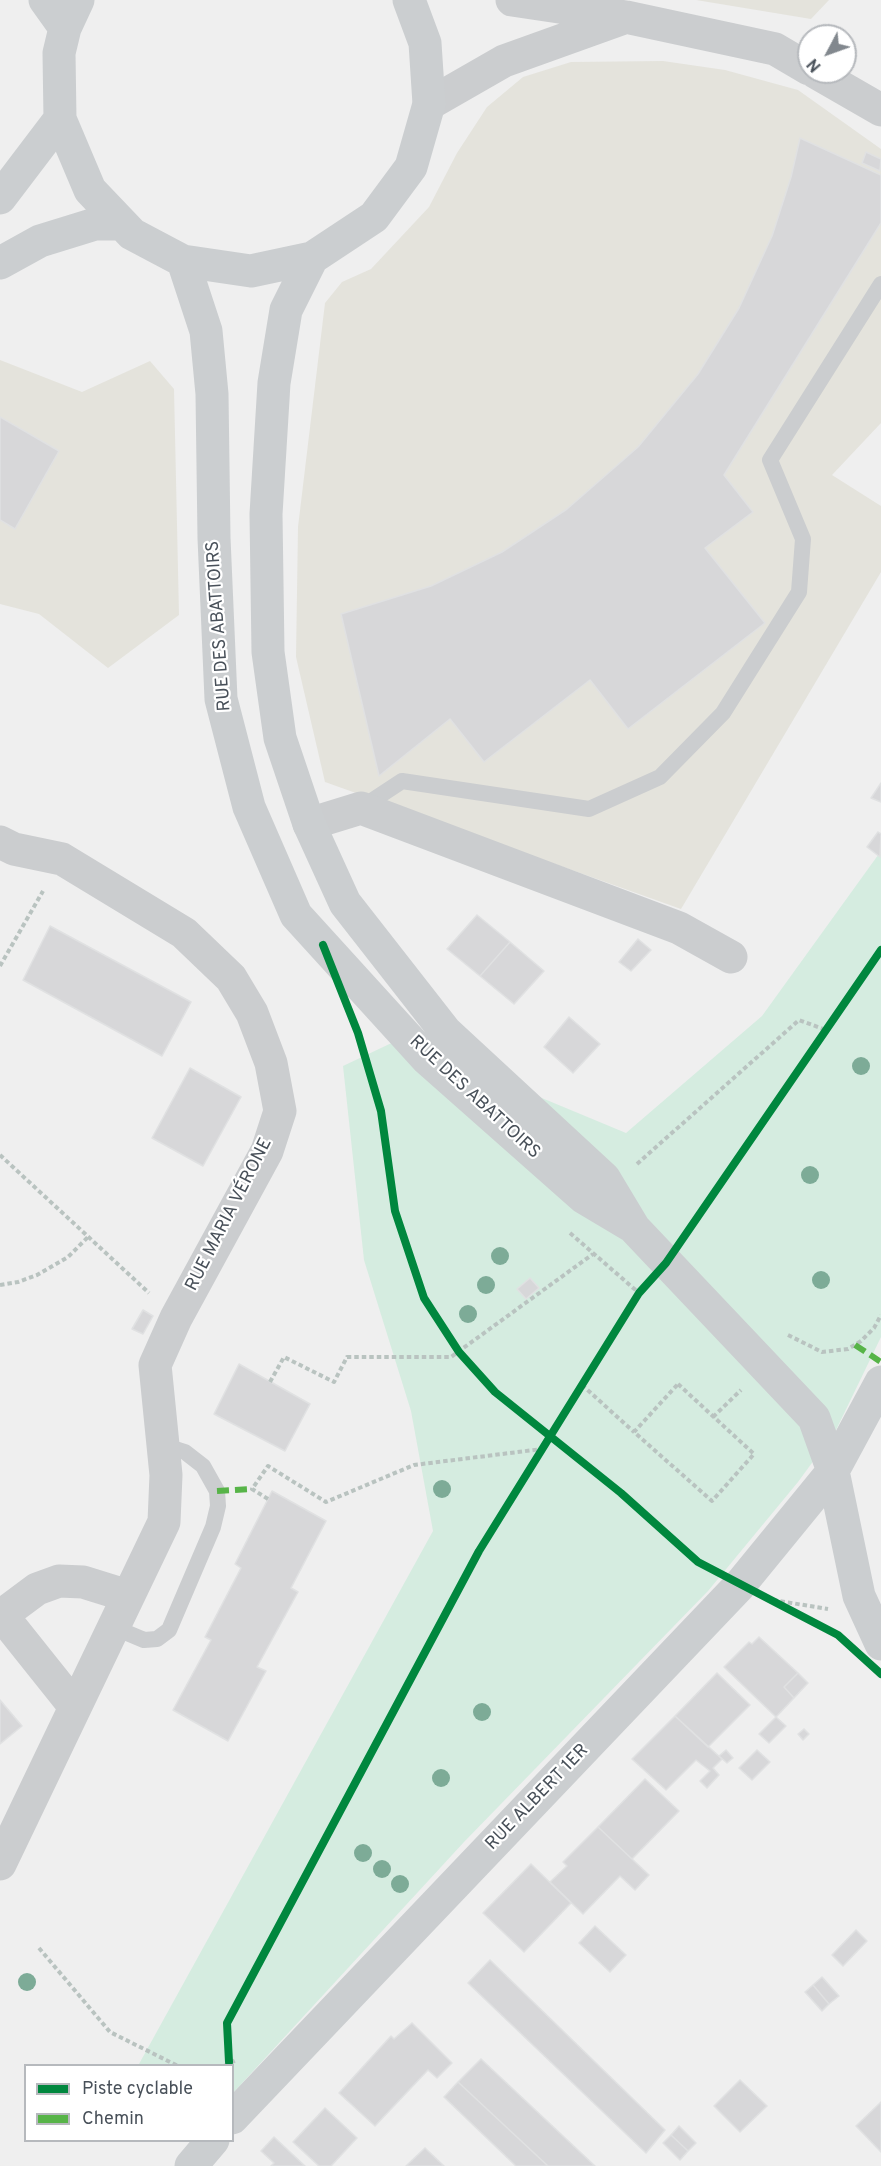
<!DOCTYPE html>
<meta charset="utf-8">
<style>
body{margin:0}
#map{position:relative;width:881px;height:2166px;overflow:hidden;background:#efefef;font-family:Overpass,sans-serif}
canvas{display:block}
.legend{position:absolute;left:24px;top:2064px;width:210px;height:78px;box-sizing:border-box;background:#fff;border:2px solid #b6b9bd;margin:0;padding:8px 10px;list-style:none;font-size:18px;color:#485059}
.legend li{display:flex;align-items:center;gap:12px;height:30px}
.legend b{width:30px;border:2px solid #b6b9bd}
.north{position:absolute;left:797px;top:24px;width:60px;height:60px;box-sizing:border-box;background:#fff;border:2px solid #b6b9bd;border-radius:50%;rotate:229deg;font-size:16px;font-weight:700;line-height:24px;text-align:center;color:#485059}
.north::after{content:'';display:block;margin:auto;width:21px;height:27px;background:#82888e;clip-path:polygon(50% 0,100% 100%,50% 72%,0 100%)}
</style>
<div id="map">
<canvas width="881" height="2166"></canvas>
<ul class="legend">
<li><b style="height:8px;background:#00873e"></b>Piste cyclable</li>
<li><b style="height:8px;background:#57b448"></b>Chemin</li>
</ul>
<div class="north">N</div>
</div>
<script>
const ctx = document.querySelector('canvas').getContext('2d');
ctx.lineJoin = 'round';
function fill(path, color) {
  ctx.fillStyle = color;
  ctx.fill(path, 'evenodd');
}
function shape(rows) {
  const path = new Path2D();
  for (const r of rows) {
    path.moveTo(r[0], r[1]);
    for (let i = 2; i < r.length; i += 2) path.lineTo(r[i], r[i + 1]);
  }
  return path;
}
function trace(path, color, width, dash) {
  ctx.strokeStyle = color;
  ctx.lineWidth = width;
  ctx.lineCap = dash ? 'butt' : 'round';
  ctx.setLineDash(dash || []);
  ctx.stroke(path);
}
function write(font, color, halo, rows, align = 'center') {
  ctx.font = font + ' Overpass,sans-serif';
  ctx.lineWidth = 4.5;
  ctx.setLineDash([]);
  ctx.textBaseline = 'middle';
  ctx.strokeStyle = halo;
  ctx.fillStyle = color;
  for (const [text, x, y, turn = 0] of rows) {
    ctx.save();
    ctx.translate(x, y);
    ctx.rotate((+turn || 0) * Math.PI / 180);
    ctx.textAlign = isNaN(turn) ? turn : align;
    if (halo) ctx.strokeText(text, 0, 0);
    ctx.fillText(text, 0, 0);
    ctx.restore();
  }
}
const commercial = shape([
 [696,0,829,0,811,19],
 [663,61,725,70,798,90,881,149,881,423,832,475,881,506,881,572,681,909,325,782,296,657,298,527,325,303,342,282,371,269,429,207,457,153,487,107,523,77,571,62],
 [0,360,82,392,150,361,174,389,179,615,108,668,39,614,0,604]
]);
const green = shape([
 [881,851,881,1337,836,1430,798,1482,708,1591,464,1842,233,2093,232,2066,139,2064,433,1531,411,1411,364,1260,343,1066,400,1039,626,1133,762,1016]
]);
const building = shape([
 [800,138,881,175,881,223,724,475,753,512,705,548,765,623,628,729,590,680,484,762,450,719,379,776,341,614,431,586,502,552,567,509,638,447,698,374,739,308,772,236,791,177,800,138],
 [866,152,881,159,880,171,862,163,866,152],
 [0,417,59,451,15,529,0,520,0,417],
 [881,783,881,802,871,798,881,783],
 [878,832,881,834,880,857,867,847,878,832],
 [477,915,510,942,480,976,447,949,477,915],
 [50,926,191,1002,162,1056,23,980,50,926],
 [638,939,651,950,631,971,619,962,638,939],
 [510,942,544,971,514,1004,480,976,510,942],
 [569,1017,600,1044,573,1073,544,1047,569,1017],
 [190,1068,241,1097,203,1166,152,1138,190,1068],
 [530,1278,539,1288,526,1299,517,1289,530,1278],
 [143,1310,153,1316,143,1334,132,1329,143,1310],
 [239,1364,310,1404,285,1451,214,1414,239,1364],
 [272,1491,326,1521,291,1588,298,1592,257,1667,266,1671,228,1741,173,1710,211,1640,205,1637,241,1568,235,1564,272,1491],
 [759,1637,798,1673,784,1687,794,1698,776,1717,724,1667,749,1642,752,1644,759,1637],
 [717,1673,750,1705,708,1747,675,1716,717,1673],
 [798,1673,808,1683,794,1698,784,1687,798,1673],
 [0,1700,22,1726,0,1744,0,1700],
 [675,1716,722,1759,713,1768,719,1775,707,1788,700,1781,710,1771,696,1760,666,1790,632,1759,675,1716],
 [776,1717,786,1726,769,1743,759,1734,776,1717],
 [804,1729,809,1734,803,1740,798,1734,804,1729],
 [726,1750,733,1758,727,1763,719,1756,726,1750],
 [757,1750,770,1762,752,1780,739,1768,757,1750],
 [645,1779,679,1811,632,1859,598,1827,645,1779],
 [598,1827,649,1875,635,1890,620,1876,583,1914,550,1882,567,1866,563,1862,598,1827],
 [531,1864,571,1903,524,1952,483,1913,531,1864],
 [595,1926,626,1955,610,1972,579,1943,595,1926],
 [856,1930,867,1941,843,1966,832,1955,856,1930],
 [490,1960,665,2130,646,2153,468,1983,490,1960],
 [822,1977,839,1996,829,2004,813,1985,822,1977],
 [813,1985,829,2004,822,2011,805,1992,813,1985],
 [412,2023,452,2063,437,2078,428,2070,375,2126,339,2093,391,2036,394,2039,412,2023],
 [481,2059,595,2166,548,2166,458,2082,481,2059],
 [740,2080,767,2106,740,2132,714,2106,740,2080],
 [458,2082,548,2166,516,2166,444,2097,458,2082],
 [881,2102,881,2152,856,2126,881,2102],
 [325,2108,357,2138,331,2166,319,2166,293,2142,325,2108],
 [679,2126,696,2143,688,2151,671,2135,679,2126],
 [671,2135,688,2151,680,2160,663,2143,671,2135],
 [274,2137,305,2166,271,2166,274,2163,261,2151,274,2137],
 [425,2148,444,2166,406,2166,425,2148]
]);
const path = shape([
 [0,966,43,891],
 [0,1155,149,1293],
 [637,1164,799,1020,826,1030],
 [570,1233,639,1293],
 [0,1285,18,1282,37,1275,68,1257,88,1237],
 [788,1335,822,1352,848,1349,861,1341,874,1328,881,1315],
 [270,1382,284,1357,334,1382,347,1357,451,1357,593,1254],
 [678,1384,754,1454,712,1501,634,1432,678,1384],
 [582,1385,634,1432],
 [713,1417,741,1390],
 [268,1499,252,1489,268,1466,326,1502,414,1465,542,1449],
 [773,1600,828,1609],
 [39,1948,110,2032,178,2066],
 [224,2066,236,2060]
]);
const lane = shape([
 [361,808,402,781,589,809,660,777,723,713,799,592,803,539,770,460,881,284],
 [113,1627,144,1640,157,1639,169,1630,213,1527,218,1506,217,1491,203,1466,185,1452,163,1445]
]);
const street = shape([
 [512,0,626,17,775,49,809,69],
 [815,72,881,110],
 [429,104,504,61,621,19],
 [309,824,361,808,679,928,731,957],
 [0,842,14,849,62,859,184,933,231,978,252,1013,271,1063,280,1111,267,1151,176,1318,155,1365,166,1475,164,1522,0,1864],
 [0,1613,75,1707],
 [2,1615,37,1589,59,1581,83,1582,128,1596]
]);
const secondary = shape([
 [45,0,65,28],
 [78,0,65,28,59,53,60,119,90,190,132,234,183,261,251,271,312,258,374,217,411,167,429,104,425,43,409,0],
 [0,198,60,119],
 [312,258,286,310,274,383,266,514,268,652,280,738,309,824,345,903,445,1031,604,1178,634,1228,814,1418,833,1471,859,1596,881,1644],
 [183,261,206,331,212,394,214,538,221,699,249,807,296,915,427,1059,583,1197,630,1225],
 [0,263,40,241,95,224,120,224],
 [232,2118,739,1586,833,1471,881,1382],
 [191,2166,213,2140]
]);
const quiet = shape([
 [855,1345,881,1362],
 [217,1491,252,1489]
]);
const cycleway = shape([
 [323,945,358,1033,381,1111,395,1211,424,1298,459,1352,495,1392,621,1493,698,1562,838,1635,881,1674],
 [229,2062,227,2023,479,1551,639,1293,666,1263,881,950]
]);
const trees = [
 [861,1066],
 [810,1175],
 [500,1256],
 [821,1280],
 [486,1285],
 [468,1314],
 [442,1489],
 [482,1712],
 [441,1778],
 [363,1853],
 [382,1869],
 [400,1884],
 [27,1982]
];
const streetNames = [
 ["RUE DES ABATTOIRS",220,626,-94],
 ["RUE DES ABATTOIRS",474,1098,43],
 ["RUE MARIA VÉRONE",230,1215,-63],
 ["RUE ALBERT 1ER",538,1798,-46]
];
fill(commercial, '#e4e3dc');
fill(green, '#d5ece0');
fill(building, '#d7d7d9');
trace(building, '#e0e1e2', 1.5);
trace(path, '#b9c3c0', 4, [4.5, 3]);
trace(lane, '#cbcdcf', 16);
trace(street, '#cbcdcf', 33);
trace(secondary, '#cbced0', 33);
trace(quiet, '#57b448', 6, [12, 6]);
trace(cycleway, '#00873e', 8);
ctx.fillStyle = '#7dab97';
for (const [x, y] of trees) {
  ctx.beginPath();
  ctx.arc(x, y, 9, 0, 2 * Math.PI);
  ctx.fill();
}
write('18px', '#485059', '#fff', streetNames);
</script>
